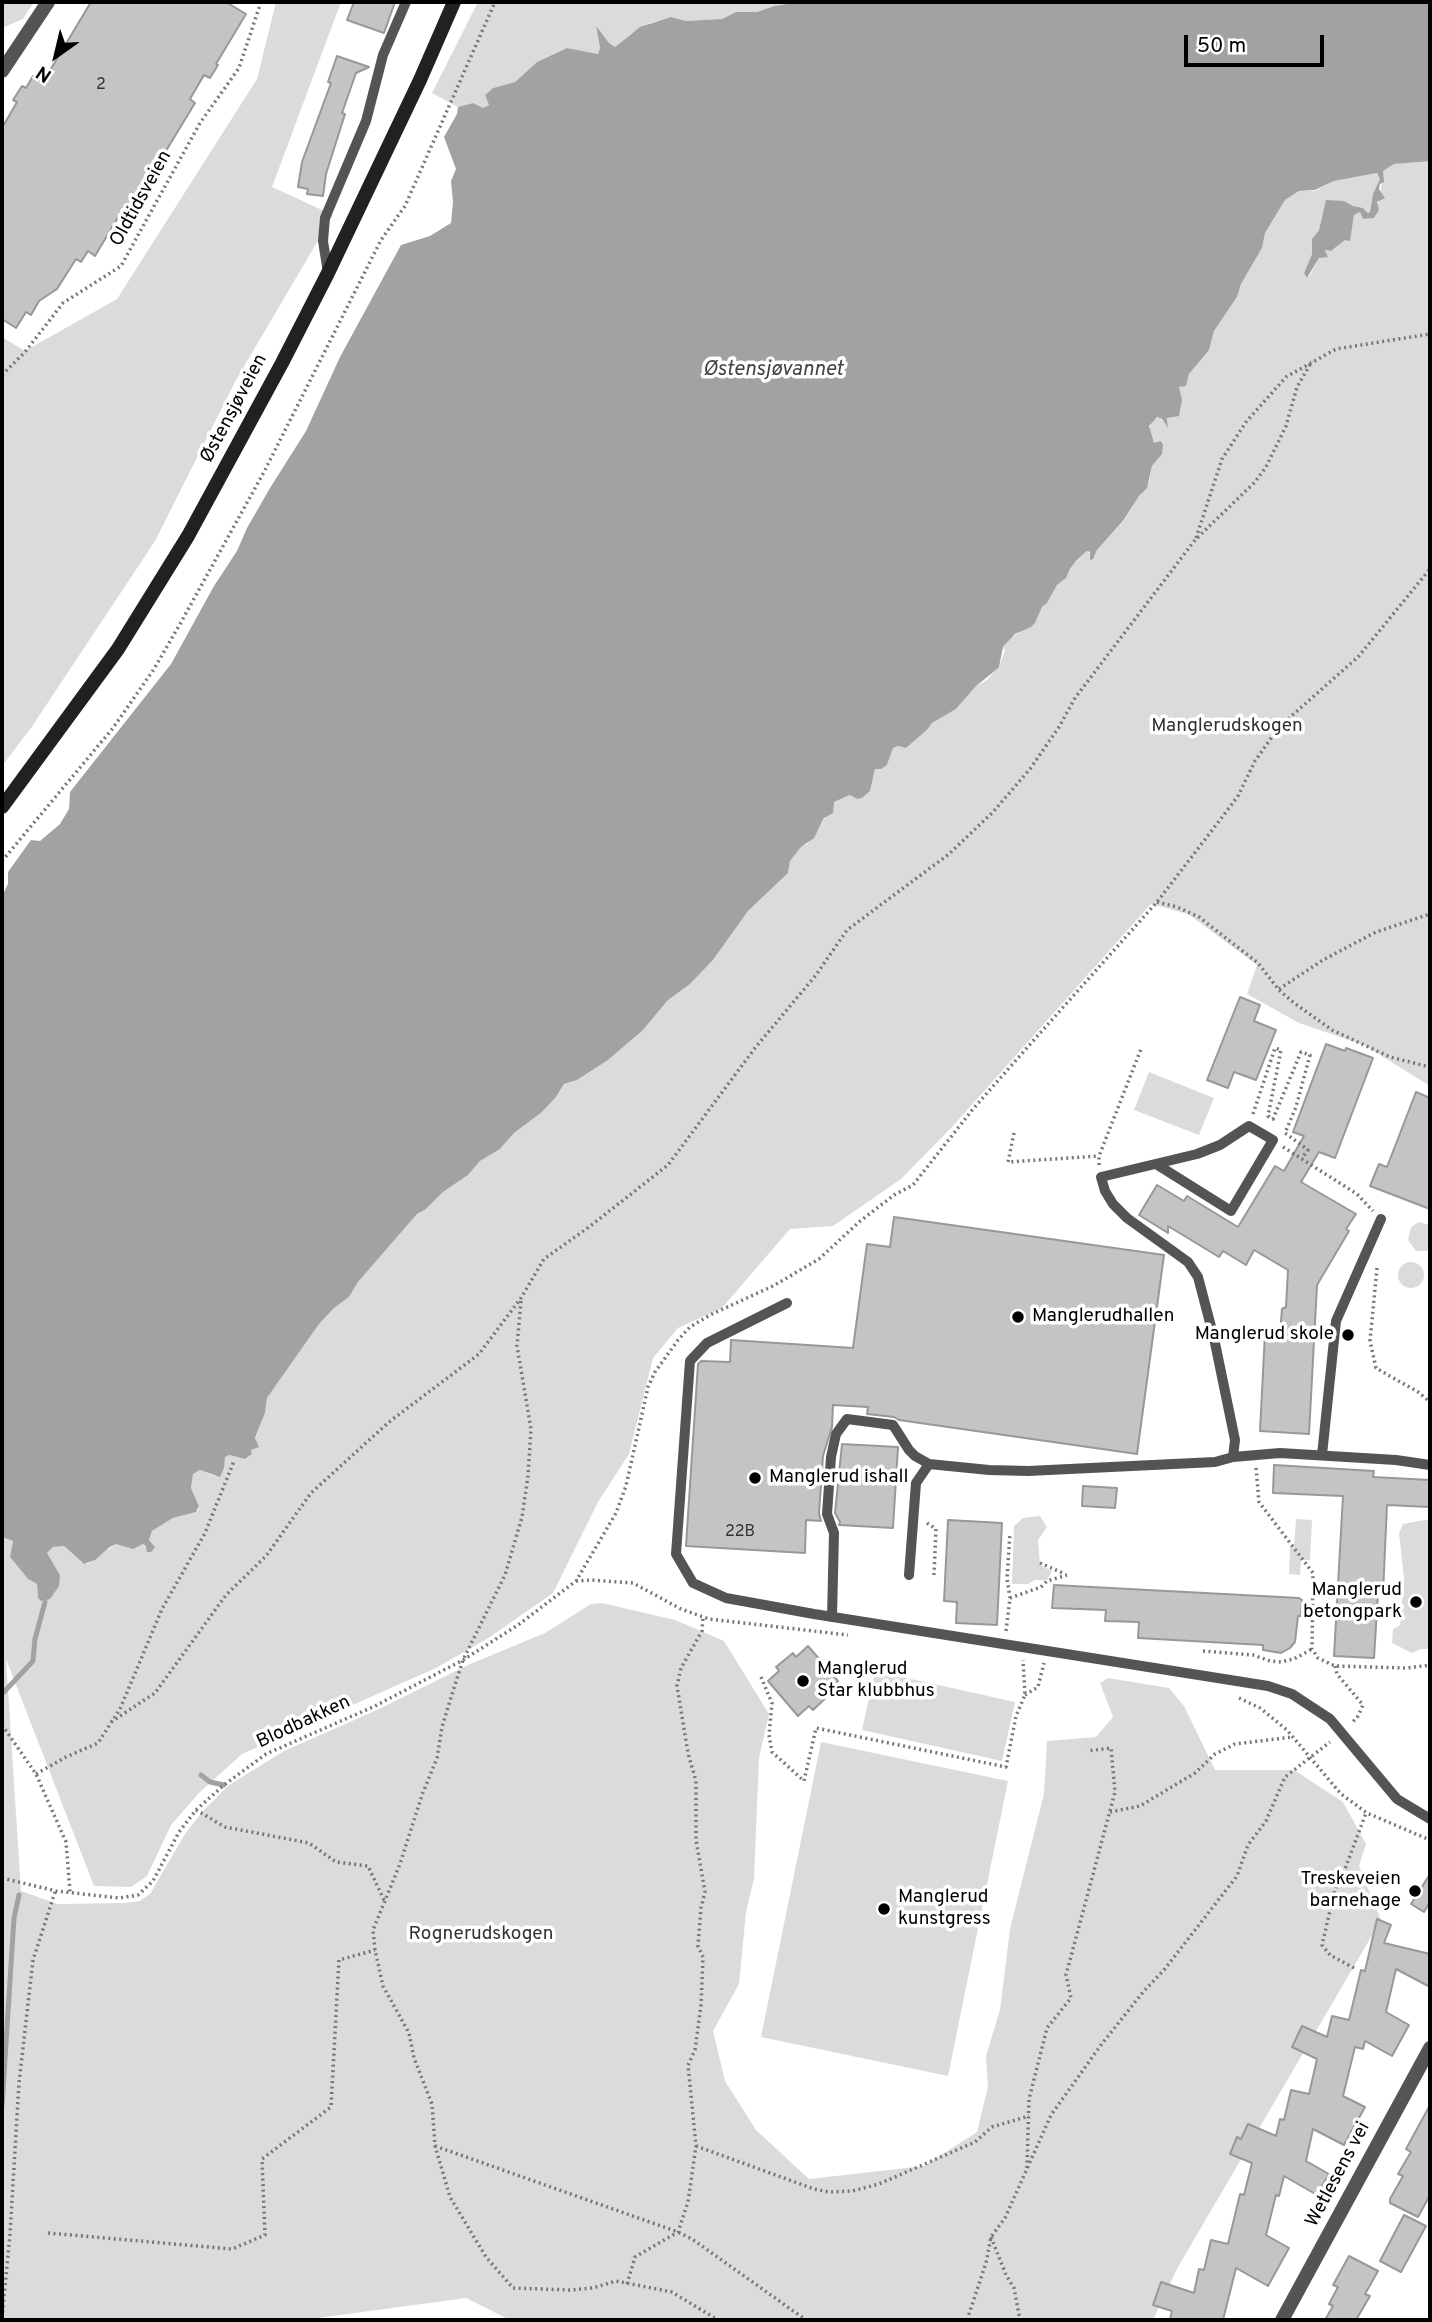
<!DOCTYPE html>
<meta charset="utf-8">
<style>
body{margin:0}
#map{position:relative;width:1432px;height:2322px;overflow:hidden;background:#fff;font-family:Overpass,sans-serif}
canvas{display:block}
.frame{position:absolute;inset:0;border:4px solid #000;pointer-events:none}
.north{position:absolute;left:21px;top:21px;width:70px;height:70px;-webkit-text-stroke:5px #fff;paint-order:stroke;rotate:214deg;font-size:19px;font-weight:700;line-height:28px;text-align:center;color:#000}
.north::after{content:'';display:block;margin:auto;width:24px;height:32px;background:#000;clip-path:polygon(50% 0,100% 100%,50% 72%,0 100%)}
.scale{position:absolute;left:1184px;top:35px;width:140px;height:32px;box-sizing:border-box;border:4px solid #000;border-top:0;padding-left:9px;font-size:21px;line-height:24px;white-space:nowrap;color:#000;-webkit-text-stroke:5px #fff;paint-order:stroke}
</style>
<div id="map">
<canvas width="1432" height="2322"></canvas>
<div class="frame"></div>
<div class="north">N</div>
<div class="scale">50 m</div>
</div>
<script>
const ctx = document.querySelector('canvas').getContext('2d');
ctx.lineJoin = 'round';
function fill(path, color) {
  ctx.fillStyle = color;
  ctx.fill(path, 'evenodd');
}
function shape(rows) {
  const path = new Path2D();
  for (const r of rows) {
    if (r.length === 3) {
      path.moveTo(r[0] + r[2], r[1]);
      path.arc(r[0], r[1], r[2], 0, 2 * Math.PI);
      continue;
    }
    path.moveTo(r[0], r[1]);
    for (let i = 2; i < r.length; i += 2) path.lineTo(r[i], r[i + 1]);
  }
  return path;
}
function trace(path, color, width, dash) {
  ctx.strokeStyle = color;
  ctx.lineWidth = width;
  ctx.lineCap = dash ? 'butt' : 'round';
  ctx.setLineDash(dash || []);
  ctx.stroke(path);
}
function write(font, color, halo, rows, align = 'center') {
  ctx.font = font + ' Overpass,sans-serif';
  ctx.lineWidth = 7;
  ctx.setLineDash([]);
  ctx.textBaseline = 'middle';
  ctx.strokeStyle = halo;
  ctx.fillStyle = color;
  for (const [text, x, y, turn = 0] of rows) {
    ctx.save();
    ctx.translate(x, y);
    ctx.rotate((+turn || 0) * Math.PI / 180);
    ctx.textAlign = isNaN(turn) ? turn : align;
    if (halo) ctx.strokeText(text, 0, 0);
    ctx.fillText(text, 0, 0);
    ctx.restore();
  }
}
const green = shape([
 [2,2,34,2,23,19,2,28],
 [276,2,341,2,272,187,333,215,236,380,155,541,31,728,2,766,2,337,25,351,117,299,257,79],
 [478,2,799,2,774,6,757,12,736,12,722,19,686,21,671,17,650,23,632,33,615,47,609,44,596,28,600,48,598,54,567,48,537,62,515,82,493,88,485,95,489,105,483,108,473,103,458,107,432,93],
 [1418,161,1430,161,1430,1086,1364,1045,1299,1023,1247,994,1257,965,1188,914,1151,904,952,1127,901,1179,833,1226,790,1229,722,1308,678,1328,653,1358,629,1454,598,1502,553,1593,490,1637,436,1668,242,1754,199,1793,171,1825,147,1876,131,1887,94,1886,6,1659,21,1891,58,1904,125,1903,140,1901,150,1894,185,1834,203,1811,229,1785,284,1751,377,1710,468,1665,545,1633,591,1604,602,1603,675,1620,724,1641,769,1714,759,1758,754,1879,746,1912,739,1984,713,2031,725,2081,756,2130,809,2179,924,2166,977,2132,988,2087,986,2056,1000,2010,1010,1929,1044,1794,1047,1741,1096,1737,1113,1717,1100,1683,1108,1678,1169,1688,1184,1706,1215,1770,1294,1770,1343,1802,1366,1844,1359,1866,1381,1920,1178,2267,1153,2320,510,2320,466,2298,303,2320,2,2320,2,1537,13,1541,10,1557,28,1579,37,1584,38,1598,60,1575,47,1553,53,1547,64,1546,81,1562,88,1564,116,1544,133,1548,143,1544,148,1548,154,1545,149,1540,152,1531,173,1518,196,1512,199,1509,198,1503,191,1488,193,1474,200,1470,215,1476,224,1457,229,1455,245,1459,252,1454,251,1450,265,1413,267,1398,319,1324,334,1308,349,1297,358,1282,417,1214,426,1209,443,1192,468,1175,480,1161,500,1149,514,1133,542,1112,556,1097,564,1084,577,1080,608,1060,643,1030,668,1000,690,984,713,960,748,911,788,873,790,861,801,847,807,844,818,830,834,802,850,795,857,799,862,798,870,791,875,769,887,765,893,748,898,746,906,748,927,730,932,723,956,709,976,686,987,680,999,667,1005,650,1003,648,1012,637,1035,623,1042,607,1047,603,1057,585,1064,580,1073,565,1087,551,1094,557,1097,550,1123,522,1139,496,1144,490,1149,482,1152,466,1161,454,1163,449,1154,443,1149,431,1151,422,1155,418,1160,418,1168,427,1167,418,1181,409,1179,387,1186,385,1189,374,1209,350,1214,331,1237,297,1241,284,1262,248,1265,233,1285,200,1299,191,1315,191,1334,181,1377,173,1381,179,1373,194,1370,212,1368,213,1363,208,1353,206,1344,201,1326,201,1319,230,1315,235,1312,254,1304,273,1309,277,1319,258,1321,256,1328,257,1325,250,1331,251,1345,240,1350,240,1354,215,1360,212,1363,219,1374,218,1379,210,1377,204,1380,200,1383,171,1394,164],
 [1149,1072,1214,1098,1199,1135,1134,1110],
 [1419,1222,1430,1225,1430,1249,1426,1251,1416,1251,1408,1240,1411,1227],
 [1411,1275,13],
 [1040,1516,1047,1527,1038,1540,1040,1565,1052,1571,1047,1580,1035,1580,1028,1584,1012,1584,1014,1526,1023,1518],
 [1296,1519,1312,1520,1310,1560,1301,1560,1300,1575,1289,1574,1290,1547,1294,1547],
 [1430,1519,1430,1649,1421,1649,1412,1653,1392,1643,1393,1629,1400,1625,1404,1578,1399,1533,1403,1524],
 [875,1671,1015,1702,1002,1761,862,1730],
 [821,1742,1008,1781,948,2076,761,2037]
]);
const water = shape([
 [799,2,1430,2,1430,161,1394,164,1383,171,1384,182,1380,184,1379,189,1385,198,1377,202,1379,210,1374,218,1363,219,1360,212,1354,215,1350,241,1345,240,1331,251,1325,250,1328,257,1319,258,1307,278,1304,273,1312,254,1312,239,1319,230,1326,200,1344,201,1353,206,1363,208,1368,213,1370,212,1373,194,1380,179,1377,173,1334,181,1315,190,1299,191,1285,200,1265,233,1262,248,1241,284,1237,297,1214,331,1209,350,1189,374,1186,386,1179,387,1182,400,1179,416,1167,418,1168,428,1162,419,1157,417,1149,426,1154,443,1161,441,1163,445,1162,454,1152,466,1147,488,1139,496,1123,521,1097,550,1093,559,1090,560,1090,552,1087,551,1077,560,1070,569,1066,578,1057,585,1047,603,1042,607,1035,623,1031,627,1015,634,1003,647,999,667,996,670,976,686,956,709,932,723,927,730,906,748,898,746,893,748,887,765,881,769,875,769,870,791,862,798,857,799,850,795,834,802,833,813,824,818,814,838,801,847,790,861,788,873,748,911,713,960,690,984,668,1000,643,1030,608,1060,577,1080,564,1084,556,1097,542,1112,514,1133,500,1149,480,1161,468,1175,443,1192,426,1209,417,1214,358,1282,349,1297,334,1308,319,1324,267,1398,265,1413,255,1438,259,1447,251,1450,252,1454,245,1459,229,1455,225,1457,224,1468,220,1477,200,1470,193,1474,191,1488,199,1506,196,1512,173,1518,152,1531,149,1540,155,1547,151,1552,147,1552,146,1546,143,1544,133,1549,116,1544,110,1547,95,1560,84,1564,64,1546,53,1547,47,1553,60,1575,59,1586,50,1599,41,1601,38,1598,37,1584,28,1579,10,1557,13,1541,2,1537,2,896,8,884,8,872,31,840,40,841,60,824,69,809,70,792,171,664,214,586,237,551,247,528,270,488,306,431,340,357,401,245,430,236,451,223,453,202,451,181,456,169,444,137,457,114,458,107,473,103,483,108,489,105,485,95,493,88,515,82,537,62,567,48,598,54,600,48,596,26,609,43,615,47,640,27,671,17,686,21,722,19,736,12,757,12,774,6]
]);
const stream = shape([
 [4,1692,33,1661,35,1639,45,1602],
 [201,1775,210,1782,224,1785],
 [2,2106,14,1918,19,1895]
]);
const building = shape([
 [91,2,226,2,246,14,216,64,218,65,210,78,204,75,190,99,195,103,132,207,126,204,95,256,88,251,81,262,76,259,57,289,39,301,31,315,26,312,16,328,2,319,2,128,17,102,13,100,22,86,26,88,33,76,43,82,91,2],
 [354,2,395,2,384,33,347,20,354,2],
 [337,56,369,67,356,73,342,113,345,114,326,174,323,196,307,194,308,189,298,187,302,162,331,83,328,82,337,56],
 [1240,997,1260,1005,1254,1021,1276,1030,1256,1080,1234,1072,1228,1088,1207,1080,1240,997],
 [1326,1044,1345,1051,1346,1048,1373,1058,1335,1158,1319,1152,1301,1182,1356,1214,1346,1229,1349,1231,1317,1285,1309,1434,1260,1431,1265,1333,1280,1333,1282,1309,1286,1307,1288,1270,1254,1250,1246,1265,1223,1251,1219,1257,1168,1226,1168,1233,1139,1215,1157,1185,1184,1201,1187,1196,1238,1227,1275,1166,1284,1171,1304,1136,1293,1132,1326,1044],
 [1416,1092,1430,1098,1430,1209,1370,1186,1379,1164,1387,1167,1416,1092],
 [894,1217,1164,1255,1137,1454,899,1420,894,1417,867,1414,868,1407,833,1405,832,1427,823,1456,819,1513,821,1521,806,1520,805,1553,686,1546,698,1364,701,1361,730,1362,731,1340,853,1348,867,1244,890,1247,894,1217],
 [842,1444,898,1447,893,1528,839,1525,840,1522,835,1513,842,1444],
 [1274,1465,1374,1471,1373,1477,1430,1480,1430,1507,1387,1505,1383,1594,1378,1594,1374,1658,1334,1656,1343,1496,1273,1493,1274,1465],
 [1083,1486,1117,1488,1115,1508,1082,1506,1083,1486],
 [948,1520,1002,1523,997,1625,956,1623,957,1602,944,1601,948,1520],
 [1054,1585,1299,1598,1302,1600,1301,1616,1298,1616,1295,1642,1290,1648,1281,1653,1263,1650,1263,1645,1138,1638,1139,1622,1105,1621,1106,1610,1052,1608,1054,1585],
 [808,1646,838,1681,827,1690,830,1694,813,1710,809,1706,798,1716,768,1681,779,1671,776,1667,793,1653,796,1657,808,1646],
 [1430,1874,1430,1902,1424,1912,1411,1904,1430,1874],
 [1377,1919,1391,1925,1384,1943,1430,1954,1430,1987,1396,1969,1386,2012,1409,2025,1392,2056,1365,2041,1363,2049,1355,2047,1343,2096,1365,2107,1344,2145,1313,2129,1306,2161,1329,2174,1317,2195,1284,2176,1279,2196,1276,2195,1266,2235,1289,2248,1268,2286,1236,2268,1223,2320,1170,2320,1172,2311,1153,2305,1161,2282,1194,2293,1199,2269,1204,2270,1211,2240,1228,2244,1240,2194,1244,2195,1252,2163,1230,2154,1237,2137,1241,2139,1248,2124,1276,2136,1280,2119,1284,2120,1291,2090,1309,2094,1317,2059,1292,2047,1302,2026,1327,2037,1332,2016,1349,2020,1361,1970,1365,1971,1377,1919],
 [1430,2105,1430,2195,1418,2217,1390,2203,1390,2199,1403,2176,1398,2174,1411,2152,1406,2149,1430,2105],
 [1404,2215,1426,2226,1401,2272,1380,2261,1404,2215],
 [1349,2256,1378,2271,1365,2294,1370,2296,1356,2320,1325,2320,1333,2306,1329,2304,1338,2287,1333,2285,1349,2256]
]);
const path = shape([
 [2,375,25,352,63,303,121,266,200,123,239,68,261,2],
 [1196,538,1222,459,1246,422,1286,377,1336,349,1430,334],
 [2,861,113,728,154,669,180,624,264,472,381,240,405,206,495,2],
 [1157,902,1177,907,1199,917,1258,963,1279,990,1294,1003,1332,1030,1390,1057,1430,1067],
 [1279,989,1323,960,1376,932,1430,914],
 [1253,1114,1275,1048,1281,1050,1268,1116,1273,1119,1301,1052,1310,1055,1296,1107,1285,1133,1308,1150,1302,1158],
 [1014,1133,1008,1162,1099,1156],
 [1283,1147,1357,1194,1373,1211],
 [1099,1165,1099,1156,1141,1049],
 [1377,1268,1370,1341,1376,1368,1418,1392,1430,1402],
 [521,1301,517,1346,531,1429,528,1476,522,1517,505,1575,463,1660,453,1691,442,1727,437,1758,422,1795,400,1864,373,1930,375,1950,383,1986,409,2033,414,2058,432,2104,435,2146,450,2197,486,2257,513,2288,570,2290,593,2288,616,2281,672,2292,718,2320],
 [1256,1468,1259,1502,1313,1573,1312,1649,1318,1658,1335,1666,1407,1668,1430,1665],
 [927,1523,936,1529,934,1575],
 [1040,1563,1065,1574],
 [576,1581,591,1580,633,1583,681,1609,709,1619,848,1635],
 [1010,1598,1041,1587,1047,1581,1067,1575],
 [1006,1631,1010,1598,1007,1579,1010,1533],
 [1203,1651,1253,1655,1270,1661,1281,1662,1294,1659,1312,1649],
 [1335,1666,1337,1674,1363,1705,1358,1716,1352,1723],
 [761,1677,772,1703,769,1735,772,1752,804,1781,816,1728,1006,1767,1016,1716,1025,1695,1023,1660],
 [1025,1695,1038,1687,1044,1663],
 [1239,1698,1260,1708,1287,1730,1341,1794,1367,1813,1430,1840],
 [111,1722,155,1693,226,1595,266,1556,311,1493,389,1422,479,1354,521,1298,544,1259,589,1227,668,1165,755,1048,816,975,847,930,949,854,993,812,1030,769,1059,727,1075,698,1195,540,1255,482,1266,467,1286,426,1297,387,1312,361],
 [2,1725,36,1774,66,1842,70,1892],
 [36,1774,66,1757,98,1743,120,1709,162,1609,205,1533,234,1461],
 [196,1810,225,1827,309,1843,336,1862,368,1866,384,1900],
 [1110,1812,1140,1806,1195,1773,1215,1754,1235,1744,1293,1737],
 [2,1878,56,1891,119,1898,138,1895,153,1881,179,1832,196,1810,224,1785,266,1754,375,1706,463,1660,518,1625,576,1581,616,1513,626,1486,648,1387,655,1372,678,1340,690,1327,710,1315,773,1286,819,1259,859,1222,894,1195,913,1185,973,1109,1033,1041,1157,902,1223,816,1238,796,1255,761,1279,727,1358,657,1430,569],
 [1354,1968,1330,1955,1322,1945,1335,1889,1342,1877,1366,1813],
 [435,2146,678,2232,692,2239,806,2320],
 [696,2146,814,2189,829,2192,852,2191,879,2184,975,2142,992,2127,1029,2116],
 [1027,2168,1029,2099,1047,2028,1071,1998,1066,1975,1115,1792,1111,1748,1087,1751],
 [48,2233,232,2249,265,2235,262,2159,331,2107,339,1960,375,1950],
 [991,2237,1006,2275,1014,2288,1020,2320],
 [627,2284,635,2257,678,2232,688,2202,696,2146,688,2065,695,2050,701,2005,703,1957,698,1946,701,1908,705,1892,696,1840,696,1781,688,1753,677,1686,681,1668,702,1631,703,1617],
 [2,2318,10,2234,19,2083,33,1960,55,1892],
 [967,2320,986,2263,991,2237,1005,2218,1051,2115,1101,2045,1143,1992,1164,1970,1237,1876,1248,1845,1266,1821,1285,1777,1330,1742]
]);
const lane = shape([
 [328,273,323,241,325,218,366,121,383,55,406,2],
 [1156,1164,1231,1211,1273,1140,1249,1126,1220,1145,1197,1154,1101,1177,1105,1191,1113,1204,1127,1218,1188,1262,1198,1277,1214,1338,1235,1440,1233,1457],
 [787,1303,707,1343,690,1361,676,1554,693,1583,726,1598,814,1614,1268,1686,1292,1694,1330,1719,1397,1799,1430,1819],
 [1322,1455,1336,1321,1381,1219],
 [909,1575,916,1483,929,1464],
 [832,1617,834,1533,827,1514,831,1457,836,1434,847,1419,893,1425,909,1450,915,1456,929,1464,989,1470,1028,1471,1215,1462,1233,1457,1280,1453,1396,1460,1430,1465]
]);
const street = shape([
 [2,71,48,2],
 [1282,2320,1430,2048]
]);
const secondary = shape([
 [2,807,118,649,188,536,282,363,328,273,420,80,454,2]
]);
const markers = [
 [1018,1317,7,"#000"],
 [1348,1335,7,"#000"],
 [755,1478,7,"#000"],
 [1416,1602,7,"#000"],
 [803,1681,7,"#000"],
 [1415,1891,7,"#000"],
 [884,1909,7,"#000"]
];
const numberNames = [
 ["2",101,86],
 ["22B",740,1533]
];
const streetNames = [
 ["Oldtidsveien",142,199,-61],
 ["Østensjøveien",235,409,-62],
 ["Blodbakken",304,1723,-25],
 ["Wetlesens vei",1339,2175,-62]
];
const parkNames = [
 ["Manglerudskogen",1227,727],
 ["Rognerudskogen",481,1935]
];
const poiNames = [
 ["Manglerudhallen",1032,1317],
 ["Manglerud skole",1334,1335,"right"],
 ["Manglerud ishall",769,1478],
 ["Manglerud",1402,1591,"right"],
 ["betongpark",1402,1613,"right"],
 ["Manglerud",817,1670],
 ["Star klubbhus",817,1692],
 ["Treskeveien",1401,1880,"right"],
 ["barnehage",1401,1902,"right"],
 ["Manglerud",898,1898],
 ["kunstgress",898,1920]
];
const waterNames = [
 ["Østensjøvannet",773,371]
];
fill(green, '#dbdbdb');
fill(water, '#a2a2a2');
trace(stream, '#a2a2a2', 5);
fill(building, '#c4c4c4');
trace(building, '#989898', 2);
trace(path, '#767676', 3.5, [2, 3.5]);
trace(lane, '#545454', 10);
trace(street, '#545454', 14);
trace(secondary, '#212121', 14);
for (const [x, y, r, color] of markers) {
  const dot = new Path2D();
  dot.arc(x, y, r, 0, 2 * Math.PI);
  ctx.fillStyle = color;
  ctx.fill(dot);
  trace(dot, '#fff', 2.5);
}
write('16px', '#313131', null, numberNames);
write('19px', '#000', '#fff', streetNames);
write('19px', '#323232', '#fff', parkNames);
write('19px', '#000', '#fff', poiNames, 'left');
write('italic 21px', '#434343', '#fff', waterNames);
</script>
